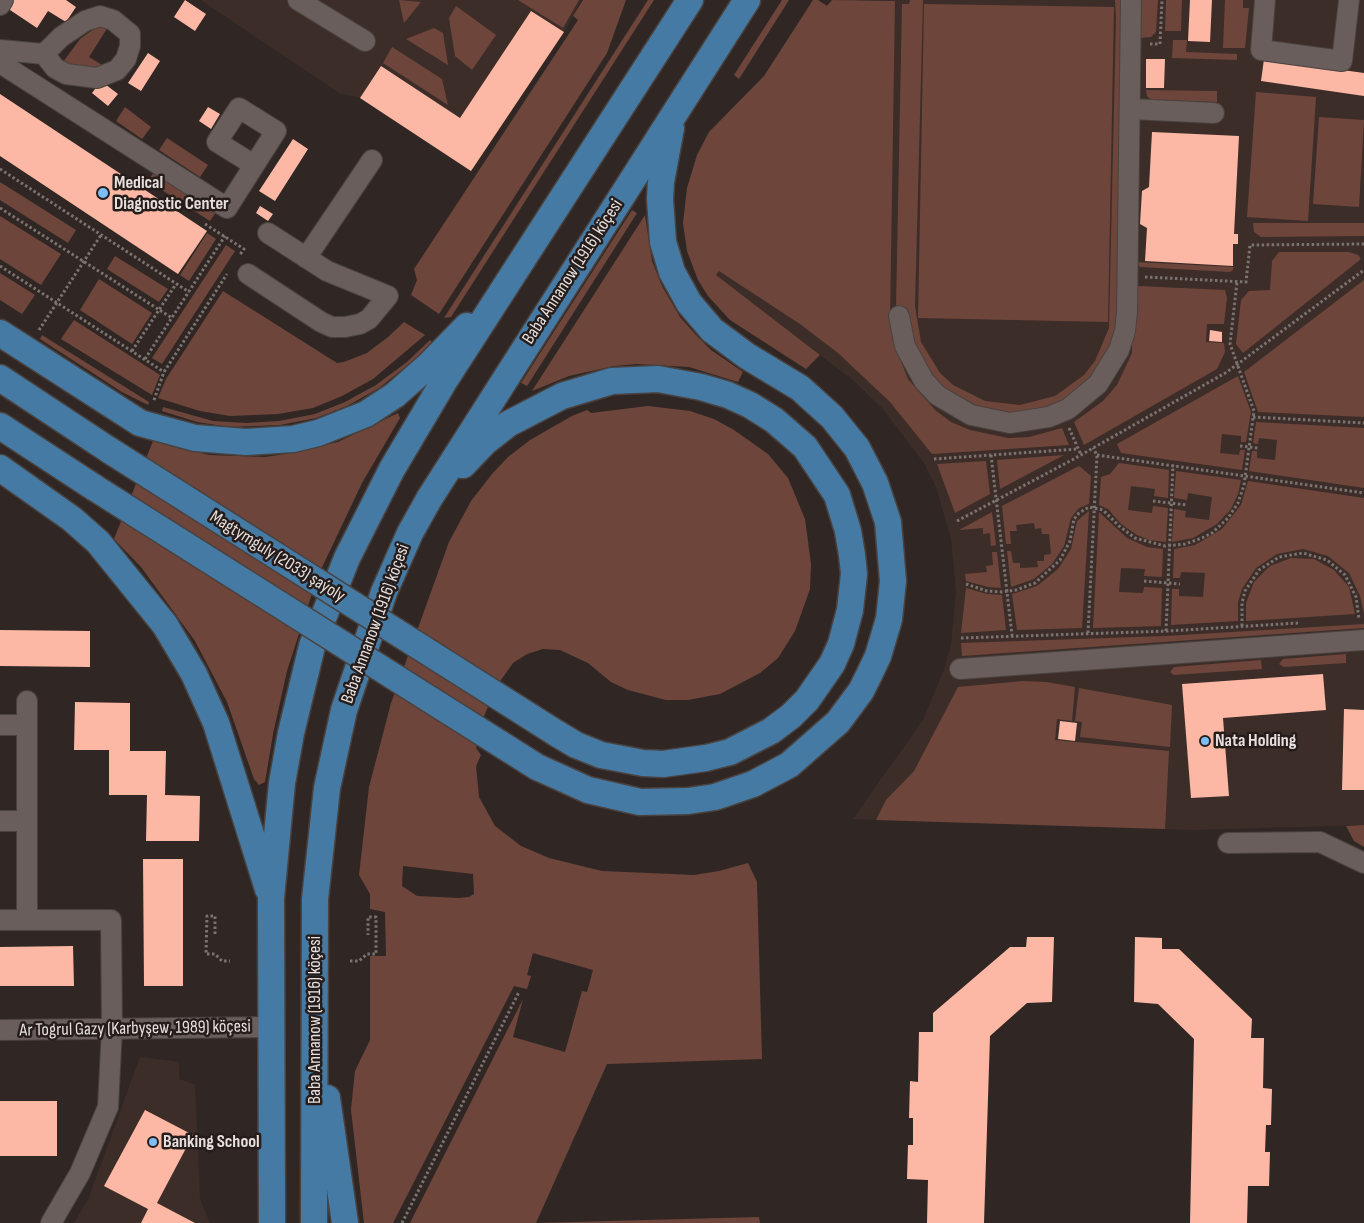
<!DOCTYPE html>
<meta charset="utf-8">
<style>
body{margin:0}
canvas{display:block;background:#302724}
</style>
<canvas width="1364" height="1223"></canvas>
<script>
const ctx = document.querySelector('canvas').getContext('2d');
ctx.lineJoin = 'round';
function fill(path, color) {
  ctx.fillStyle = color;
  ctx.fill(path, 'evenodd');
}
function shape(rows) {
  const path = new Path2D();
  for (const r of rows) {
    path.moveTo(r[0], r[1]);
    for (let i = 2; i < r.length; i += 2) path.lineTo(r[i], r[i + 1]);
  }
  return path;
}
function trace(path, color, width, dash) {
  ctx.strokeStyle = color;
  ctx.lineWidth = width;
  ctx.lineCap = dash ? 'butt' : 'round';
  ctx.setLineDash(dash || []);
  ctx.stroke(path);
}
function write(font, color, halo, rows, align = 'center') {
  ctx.font = font + ' "Sofia Sans Condensed",sans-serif';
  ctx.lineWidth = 5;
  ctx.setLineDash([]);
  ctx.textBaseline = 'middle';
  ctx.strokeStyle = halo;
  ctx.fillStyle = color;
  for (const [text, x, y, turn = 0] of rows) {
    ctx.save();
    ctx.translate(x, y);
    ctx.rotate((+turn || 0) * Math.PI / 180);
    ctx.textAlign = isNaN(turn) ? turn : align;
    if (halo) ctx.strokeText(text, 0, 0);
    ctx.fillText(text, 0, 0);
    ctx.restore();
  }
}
const built = shape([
 [201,0,581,0,564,33,471,172,359,97,341,94],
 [891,0,1364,0,1364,825,1193,830,853,819,923,720,944,670,951,645,956,591,951,538,936,487,924,463,883,409,854,381,716,275],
 [140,1057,179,1062,179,1079,195,1085,200,1200,210,1223,74,1223,88,1200]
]);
const green = shape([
 [399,0,421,2,404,23],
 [518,0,579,0,563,28],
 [583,0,626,0,607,53,439,314,411,295,417,280,414,269,578,20,573,16],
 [648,0,654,0,451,317,444,318],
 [782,0,789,0,739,79,734,75],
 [813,0,818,0,827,6,832,0,895,1,890,320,893,341,908,379,935,410,951,422,970,430,1008,438,1029,437,1062,428,1069,445,932,454,890,402,838,353,800,324,719,271,716,275,820,355,806,369,730,320,708,296,698,280,687,251,683,223,687,188,697,155,709,132,764,76],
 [910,0,923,0,915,306,921,342,940,373,953,385,985,401,1020,405,1055,396,1084,375,1095,361,1109,328,1116,18,1115,0,1127,0,1122,311,1106,365,1065,405,992,416,927,378,896,307,902,4,909,4],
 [1140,0,1158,0,1156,32,1151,37,1140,38],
 [1166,0,1182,0,1181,31,1165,31],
 [1225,0,1243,0,1243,8,1249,8,1245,48,1223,48],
 [924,4,1114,7,1108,322,918,318],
 [456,6,496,35,472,70,455,56,449,18],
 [98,26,108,27,89,57,107,68,86,72,63,62,80,39],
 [434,28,443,33,448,65,406,39],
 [1173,40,1187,40,1186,52,1237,54,1237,60,1172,58],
 [392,47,442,79,448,105,383,63],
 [1146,90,1217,91,1217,102,1151,100,1147,96],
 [1256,92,1316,97,1308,221,1247,217],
 [125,107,151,127,142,139,116,121],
 [1319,117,1364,120,1359,207,1313,204],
 [167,138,208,165,200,177,159,150],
 [154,172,216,212,210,221,148,181],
 [0,182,76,230,68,243,0,200],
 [632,210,637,213,527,386,521,383],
 [645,215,652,261,662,286,680,317,695,334,711,350,743,372,738,382,689,367,637,364,614,366,569,376,532,391],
 [0,216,61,254,41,285,0,259],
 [1253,223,1364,223,1364,236,1261,237,1254,232],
 [207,233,216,239,189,281,180,275],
 [226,245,235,251,162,364,152,358],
 [1279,252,1349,252,1358,255,1361,259,1243,353,1236,344,1241,300,1249,291,1270,290,1272,261],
 [115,256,168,289,159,302,107,269],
 [1136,262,1233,267,1233,270,1230,272,1140,267],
 [0,273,35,295,22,314,0,300],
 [99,279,152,313,132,344,80,310],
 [1364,280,1364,417,1258,412,1244,372],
 [1138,286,1225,290,1227,298,1224,324,1207,324,1206,342,1224,343,1225,352,1217,369,1084,445,1074,422,1103,401,1117,385,1132,353,1133,290],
 [223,291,337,363,344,362,367,353,388,337,404,322,425,335,373,379,342,396,313,408,278,414,230,416,200,411,158,398,166,379],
 [74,320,160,375,152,395,61,339],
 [42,335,149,402,148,405,122,392,40,339],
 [430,340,433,343,423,353,379,388,347,406,316,418,280,425,230,427,197,422,162,411,163,407,213,421,246,423,279,421,315,414,345,402,376,385,407,362],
 [1238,376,1251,412,1246,442,1241,442,1241,436,1222,434,1220,453,1239,455,1240,450,1245,450,1242,470,1121,453,1117,444],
 [648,406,690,411,714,419,734,430,768,454,788,478,805,519,811,564,810,589,795,631,778,658,760,673,720,694,688,700,666,700,628,690,611,682,588,663,560,650,543,649,527,654,513,663,496,687,483,719,476,748,481,755,476,766,479,797,495,826,521,846,549,858,602,871,694,875,719,871,748,863,757,882,762,1059,607,1064,536,1223,759,1217,760,1223,410,1223,523,999,513,1037,565,1052,582,991,587,992,593,970,533,953,527,975,531,976,527,989,514,986,393,1223,364,1223,351,1110,355,1071,370,1040,370,956,386,956,385,912,370,909,370,894,359,875,369,787,391,703,449,542,471,501,492,474,508,457,530,440,572,416,587,410,591,413],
 [403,866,473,874,474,894,469,897,459,898,417,896,402,886],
 [398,413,400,418,362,483,317,578,287,671,273,734,265,782,259,785,254,779,227,702,195,641,141,567,114,539,153,441,209,455,265,457,292,453,338,442],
 [1256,422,1364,428,1364,488,1249,471,1252,451,1257,451,1257,458,1275,460,1277,440,1259,438,1258,444,1253,443],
 [1064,455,1000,489,997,460],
 [986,461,990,494,955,513,937,464],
 [1119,463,1169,470,1168,498,1154,496,1155,489,1131,486,1128,510,1152,513,1153,506,1168,508,1166,542,1149,540,1137,535,1121,524,1108,509,1099,505,1101,477,1110,474],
 [1079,466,1091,476,1089,504,1079,508,1071,518,1064,546,1052,564,1034,579,1011,587,1007,551,1011,551,1013,563,1020,563,1020,568,1038,567,1037,561,1044,561,1044,555,1051,554,1049,534,1042,534,1041,528,1035,529,1034,523,1016,525,1017,531,1010,531,1011,544,1006,544,1002,506],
 [1176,471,1241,480,1238,494,1231,509,1217,524,1193,538,1172,542,1174,509,1186,511,1185,517,1209,520,1212,497,1188,493,1187,500,1174,498],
 [1248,481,1364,498,1364,614,1360,596,1349,573,1328,556,1303,549,1277,554,1256,568,1242,589,1238,602,1238,621,1171,625,1172,589,1179,589,1179,596,1203,597,1205,573,1181,572,1180,578,1173,578,1174,549,1195,545,1222,529,1241,505],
 [1089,511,1082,628,1017,630,1012,594,1037,586,1058,569,1071,549,1077,521],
 [992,512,996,545,991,546,990,533,983,534,983,528,959,530],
 [1099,512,1127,538,1147,547,1163,549,1162,577,1144,576,1145,569,1121,568,1119,592,1143,593,1144,587,1162,588,1161,626,1093,628],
 [992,552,997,552,1001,588,988,587,966,581,965,574,987,572,986,566,993,565],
 [1291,558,1314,559,1334,570,1349,587,1355,614,1246,621,1246,603,1254,582,1270,566],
 [966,588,987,594,1002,595,1006,630,961,633],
 [1364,624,1364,628,962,656,961,643,1166,636],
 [1346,654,1346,663,1284,667,1279,664,1283,659],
 [1261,660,1262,669,1174,675,1170,672,1174,667],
 [1023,681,1046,682,1075,687,1072,721,1057,719,1055,740,1169,751,1165,829,876,820,886,800,914,771,958,687],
 [1079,688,1172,705,1170,747,1080,737,1082,722,1075,721],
 [1364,825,1364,847,1354,841,1346,826]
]);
const building = shape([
 [12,0,66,0,76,7,66,22,48,11,37,28,7,8],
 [185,0,206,14,195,31,174,17],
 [1190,0,1212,0,1210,42,1188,41],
 [531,11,564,32,471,171,360,98,381,66,460,118],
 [148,53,160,61,141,91,128,83],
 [1146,59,1165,59,1164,88,1146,88],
 [1264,59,1364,73,1364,96,1261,81],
 [101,81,118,94,108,106,92,93],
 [0,94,207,231,178,274,0,156],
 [208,107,220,114,211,129,199,121],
 [1152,132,1239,136,1234,234,1238,234,1238,244,1233,244,1233,266,1145,261,1147,228,1140,224,1142,191,1149,187],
 [293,139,308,149,275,201,259,191],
 [260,206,273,214,268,221,256,213],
 [1210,330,1222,332,1222,342,1209,341],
 [0,630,90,631,90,667,0,666],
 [1323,674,1326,710,1223,718,1229,796,1191,798,1182,684],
 [75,702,130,703,130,751,166,751,165,795,200,796,199,841,146,841,147,795,109,795,109,750,74,750],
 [1344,709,1364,710,1364,790,1342,790],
 [1060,721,1077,723,1075,741,1058,739],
 [143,859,183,859,183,986,144,986],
 [1027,937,1054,937,1052,1002,1027,1003,990,1036,984,1223,927,1223,928,1180,907,1179,908,1145,913,1145,913,1118,909,1118,910,1081,918,1082,919,1032,933,1032,933,1013,1010,947,1026,947],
 [1135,937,1162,938,1162,949,1179,949,1252,1019,1251,1038,1264,1038,1263,1088,1272,1089,1271,1125,1266,1125,1265,1152,1270,1152,1269,1186,1248,1186,1247,1223,1190,1223,1194,1039,1158,1004,1134,1002],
 [73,946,74,986,0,986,0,947],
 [0,1101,57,1101,57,1156,0,1156],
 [145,1110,193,1135,157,1203,195,1223,141,1223,148,1209,104,1186]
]);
const path = shape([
 [1150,44,1160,44,1162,0],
 [0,169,189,292],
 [0,208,172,318],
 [205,224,244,249,239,256],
 [0,266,164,372],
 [1145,277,1246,282,1250,245,1364,244],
 [39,330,101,235],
 [132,351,176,284],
 [145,359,225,236],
 [154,400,164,372,227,274],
 [1253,417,1364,423],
 [1069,428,1081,455],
 [1240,446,1258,448],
 [991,455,1012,635],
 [1097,455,1364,493],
 [934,459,1078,449],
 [1153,501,1187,505],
 [957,521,1072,460,1227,372,1364,270],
 [1144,581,1180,584],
 [966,584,987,591,1002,592,1016,590,1035,583,1060,560,1070,541,1074,519,1079,513,1089,507,1103,510,1119,526,1135,538,1165,546,1185,544,1202,538,1212,533,1228,518,1238,503,1244,485,1254,411,1230,344,1237,282],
 [1242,626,1242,603,1245,591,1259,570,1279,557,1303,553,1327,560,1345,575,1356,597,1359,619],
 [1166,631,1173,465],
 [1088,633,1097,455,1093,448],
 [961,638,1168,631,1298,623],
 [215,934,215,916,207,916,206,954,215,954,222,961,230,961],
 [350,961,359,961,367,954,376,954,376,917,368,917,368,935],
 [402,1223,519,992]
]);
const minor = shape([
 [298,0,365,41],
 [1265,0,1261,50,1342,61,1349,0],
 [0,5,3,0],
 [0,50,44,54,55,68,66,74,97,78,117,70,126,59,130,46,130,34,113,20,100,16,85,21,61,37,44,54],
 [0,63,227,208,276,131,239,108,217,142,254,165],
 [1131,109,1214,113],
 [306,258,372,160],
 [248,274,321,322,332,327,345,327,360,324,369,319,388,296,327,271,268,233],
 [899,316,905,346,924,381,937,395,971,415,1010,423,1049,417,1068,409,1098,384,1119,350,1125,331,1127,312,1131,0],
 [960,669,1364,640],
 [27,701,27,920],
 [0,725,27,725],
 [0,821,27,821],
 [1228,843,1320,842,1364,863],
 [0,920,111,920,112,1028,108,1107,80,1173,51,1223],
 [0,1030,270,1027]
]);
const major = shape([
 [0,333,140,423,195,438,246,442,293,439,318,433,366,414,395,395,429,365,467,326],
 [0,378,109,450],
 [0,426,95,488],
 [463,465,485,442,508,424,562,396,612,381,658,379,701,387,728,395,750,405,774,420,805,447,837,495,848,531,852,555,854,574,850,610,841,644,832,664,807,700,791,716,771,731,730,752,706,758,663,764,643,763,601,755,576,745,556,733],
 [0,468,72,519,98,542,165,625,194,674,216,723,268,889],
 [537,767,588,790,640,802,688,801,715,797,753,784,789,765,838,722,861,691,870,673,878,656,889,619,893,581,888,522,875,483,857,448,832,417,800,388,747,356,712,330,689,303,672,272,663,242,660,199,661,182,671,128],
 [327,1098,345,1223],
 [272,1223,271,898,282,783,291,733,312,646,347,558,392,469,443,383,690,0],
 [314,1223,315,899,327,788,344,710,384,592,410,533,429,499,747,0]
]);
const majorBridge = shape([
 [109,450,556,733],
 [95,488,537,767]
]);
const markers = [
 [103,193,6,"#7dbef9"],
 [1205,741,5,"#7dbef9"],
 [153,1142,5,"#7dbef9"]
];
const poiNames = [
 ["Medical",114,183],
 ["Diagnostic Center",114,204],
 ["Nata Holding",1215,741],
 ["Banking School",163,1142]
];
const streetNames = [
 ["Baba Annanow (1916) köçesi",573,272,-57],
 ["Magtymguly (2033) şaýoly",277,557,32],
 ["Baba Annanow (1916) köçesi",376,624,-70],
 ["Baba Annanow (1916) köçesi",315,1020,-90],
 ["Ar Togrul Gazy (Karbyşew, 1989) köçesi",135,1029,-1]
];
fill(built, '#3d2d29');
fill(green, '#6e453a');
fill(building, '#fcb8a4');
trace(minor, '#49423f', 22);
trace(major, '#49423f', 29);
trace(path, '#7a7370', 3, [2.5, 2.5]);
trace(minor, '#695e5b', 20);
trace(major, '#457aa5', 26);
trace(majorBridge, '#49423f', 29, []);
trace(majorBridge, '#457aa5', 26);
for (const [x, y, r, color] of markers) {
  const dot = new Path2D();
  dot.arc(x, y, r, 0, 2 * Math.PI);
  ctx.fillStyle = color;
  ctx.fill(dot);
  trace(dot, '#261d1b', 2);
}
write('bold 18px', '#e5dfdd', '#261d1b', poiNames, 'left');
write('18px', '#e5dfdd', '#261d1b', streetNames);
</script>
